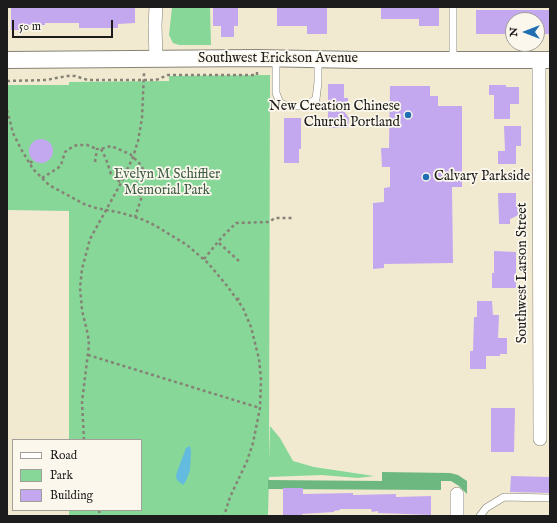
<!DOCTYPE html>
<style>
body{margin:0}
#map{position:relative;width:557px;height:523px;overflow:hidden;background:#f1ead1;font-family:"IM FELL English",serif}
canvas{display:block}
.frame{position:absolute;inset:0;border:8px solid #1c1c1c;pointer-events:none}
.legend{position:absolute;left:12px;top:439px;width:130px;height:72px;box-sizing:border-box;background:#fbf7ec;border:1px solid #a29f99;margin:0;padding:5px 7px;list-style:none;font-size:12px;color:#1c1c1c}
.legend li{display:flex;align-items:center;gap:8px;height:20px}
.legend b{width:20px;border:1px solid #a29f99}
.north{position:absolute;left:505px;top:12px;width:40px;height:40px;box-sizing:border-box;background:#fbf7ec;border:1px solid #a29f99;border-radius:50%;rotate:270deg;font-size:11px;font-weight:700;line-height:16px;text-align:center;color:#1c1c1c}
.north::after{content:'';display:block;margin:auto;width:14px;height:18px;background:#1f6fb2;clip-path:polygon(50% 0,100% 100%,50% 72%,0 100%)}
.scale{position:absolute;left:12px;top:20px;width:101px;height:18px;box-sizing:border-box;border:2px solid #1c1c1c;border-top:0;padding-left:5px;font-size:12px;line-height:14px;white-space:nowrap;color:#1c1c1c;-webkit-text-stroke:3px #fbf7ec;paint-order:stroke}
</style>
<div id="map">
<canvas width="557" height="523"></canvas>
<div class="frame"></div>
<ul class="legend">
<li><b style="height:5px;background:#fff"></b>Road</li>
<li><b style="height:11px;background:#86d798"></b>Park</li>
<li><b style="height:11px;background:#c3a8f0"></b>Building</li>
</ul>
<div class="north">N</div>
<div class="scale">50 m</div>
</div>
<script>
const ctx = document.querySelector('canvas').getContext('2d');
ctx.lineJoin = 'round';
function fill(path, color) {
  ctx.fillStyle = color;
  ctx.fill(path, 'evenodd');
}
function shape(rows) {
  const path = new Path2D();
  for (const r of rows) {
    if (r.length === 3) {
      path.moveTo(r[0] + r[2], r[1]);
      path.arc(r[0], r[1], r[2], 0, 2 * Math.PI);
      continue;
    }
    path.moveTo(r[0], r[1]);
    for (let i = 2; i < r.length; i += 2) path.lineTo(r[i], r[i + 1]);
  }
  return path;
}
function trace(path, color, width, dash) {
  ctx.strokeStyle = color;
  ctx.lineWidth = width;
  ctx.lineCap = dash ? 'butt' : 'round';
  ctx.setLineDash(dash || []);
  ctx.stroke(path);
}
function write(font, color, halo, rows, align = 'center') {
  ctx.font = font + ' "IM FELL English",serif';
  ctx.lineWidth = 3.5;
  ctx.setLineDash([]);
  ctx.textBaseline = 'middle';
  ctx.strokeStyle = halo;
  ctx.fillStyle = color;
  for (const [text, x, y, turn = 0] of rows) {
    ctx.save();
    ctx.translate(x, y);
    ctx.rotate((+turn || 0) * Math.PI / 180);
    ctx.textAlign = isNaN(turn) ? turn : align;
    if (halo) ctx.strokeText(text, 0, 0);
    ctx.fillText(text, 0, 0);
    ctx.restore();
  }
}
const green = shape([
 [172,7,210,7,211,45,179,45,173,43,169,35],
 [270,75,269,462,270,426,280,438,293,461,314,467,374,476,358,478,322,475,269,477,268,516,69,516,69,510,141,510,141,440,69,440,69,211,7,210,7,85,69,85,69,82,169,81,169,76]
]);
const forest = shape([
 [382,472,450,473,458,475,467,481,467,494,459,486,451,481,441,481,441,490,268,489,268,480,382,481]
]);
const water = shape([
 [190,446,191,451,190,470,186,481,183,485,177,480,176,475,186,448]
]);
const building = shape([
 [11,7,135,7,135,23,118,24,118,28,79,28,79,23,45,23,45,25,27,25,27,30,11,30],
 [213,7,238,7,238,26,234,26,234,37,221,37,221,26,213,26],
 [277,7,327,7,327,34,307,34,307,26,277,26],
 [381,7,439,7,439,26,419,26,419,19,381,19],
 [476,10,550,10,550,34,537,34,537,20,513,20,513,34,476,34],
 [328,84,344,84,344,98,348,98,348,106,343,110,349,118,348,128,328,128],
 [489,85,506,85,506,87,519,87,519,104,510,104,510,119,494,119,494,95,489,95],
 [390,86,430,86,430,96,438,96,438,106,462,106,462,187,452,187,453,263,384,264,384,268,373,269,373,203,384,202,384,188,390,187,390,167,382,167,381,148,389,148],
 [284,118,301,118,301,149,299,149,299,163,284,163],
 [504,126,521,126,521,146,516,146,516,164,498,164,498,151,505,151],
 [41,151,12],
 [498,193,516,193,516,205,521,214,510,219,510,224,499,224],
 [494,251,516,252,516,288,492,288,492,273,494,273],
 [477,301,492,301,493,315,499,315,498,338,507,338,507,354,500,354,500,356,486,356,486,369,470,369,470,351,473,351,474,317,477,317],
 [491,408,515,408,514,452,491,452],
 [511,476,550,477,550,493,510,492],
 [283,488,303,488,303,494,353,493,353,495,396,494,396,497,431,496,431,515,378,513,378,511,372,512,371,509,340,509,340,510,334,511,334,512,302,514,302,516,283,516]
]);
const path = shape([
 [7,81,46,80,67,76,75,76,88,80,156,80,168,75,257,75,257,72],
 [7,110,13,133,21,149,33,169,49,185,84,204,96,208,122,213,144,220,156,226,187,245,208,263,228,287,243,308,251,327,259,359,261,380,260,408,253,443,247,461,230,497,224,516],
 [101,149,106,159,111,174,121,183],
 [95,162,97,149,101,149,111,146,130,154,141,165,143,169,143,177,132,187,133,192,142,196,135,217],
 [30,163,34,160],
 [42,178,58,168,61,165,65,152,72,147,77,145,87,145,97,149],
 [219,243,239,261],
 [204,259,222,237,236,223,269,222,275,218,292,218],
 [237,300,240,297],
 [88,355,260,408],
 [84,440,82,402,89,345,88,335,82,310,81,298,80,288,82,269,90,239,121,183,133,157,138,141,142,118,144,73],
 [99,510,100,516]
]);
const service = shape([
 [276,58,276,93,280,103,288,106,305,106,316,99,318,82,318,59],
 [453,60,453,7],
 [480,516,486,508,504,497,550,498]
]);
const minor = shape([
 [156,59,155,25,156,7],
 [539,60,540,439],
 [457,516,457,494]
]);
const tertiary = shape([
 [7,60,257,58,359,60,550,60]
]);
const markers = [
 [408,115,4,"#1f6fb2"],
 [426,177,4,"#1f6fb2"]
];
const streetNames = [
 ["Southwest Erickson Avenue",278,59],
 ["Southwest Larson Street",523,273,-90]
];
const poiNames = [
 ["New Creation Chinese",400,107],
 ["Church Portland",400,123],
 ["Calvary Parkside",434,177,"left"]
];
const parkNames = [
 ["Evelyn M Schiffler",167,175],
 ["Memorial Park",167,191]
];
fill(green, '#86d798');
fill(forest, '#6cb880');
fill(water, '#63bbe0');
fill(building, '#c3a8f0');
trace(service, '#868376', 8);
trace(minor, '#868376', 14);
trace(tertiary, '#868376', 18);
trace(path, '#868376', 2.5, [3, 3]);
trace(service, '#fff', 7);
trace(minor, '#fff', 13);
trace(tertiary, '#fff', 16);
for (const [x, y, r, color] of markers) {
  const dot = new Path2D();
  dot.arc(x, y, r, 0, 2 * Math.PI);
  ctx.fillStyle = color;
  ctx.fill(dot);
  trace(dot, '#fbf7ec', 1.5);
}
write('14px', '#1c1c1c', '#fbf7ec', streetNames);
write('14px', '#1c1c1c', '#fbf7ec', poiNames, 'right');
write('14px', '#415d47', '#fbf7ec', parkNames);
</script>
